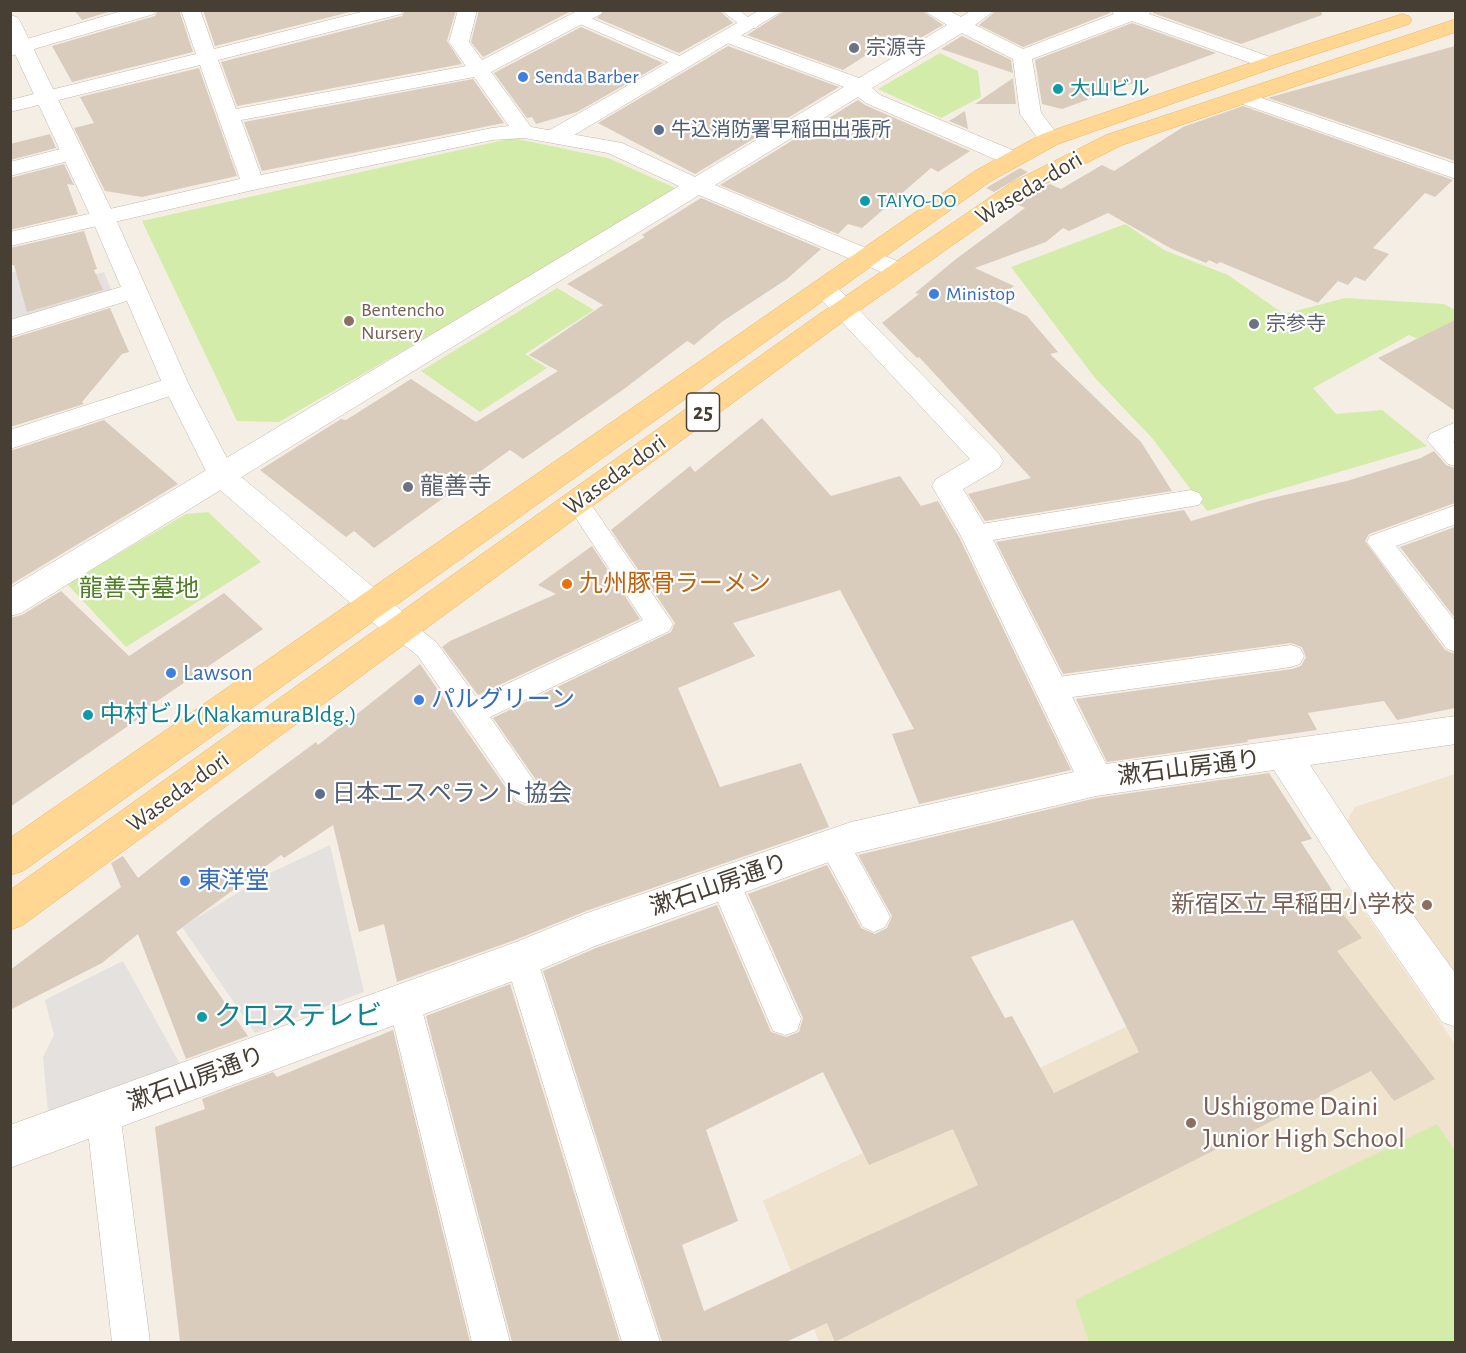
<!DOCTYPE html>
<meta charset="utf-8">
<style>
body{margin:0}
#map{position:relative;width:1466px;height:1353px;overflow:hidden;background:#f4eee5;font-family:"Alegreya Sans",sans-serif}
canvas{display:block}
.frame{position:absolute;inset:0;border:12px solid #473e34;pointer-events:none}
</style>
<div id="map">
<canvas width="1466" height="1353"></canvas>
<div class="frame"></div>
</div>
<script>
const ctx = document.querySelector('canvas').getContext('2d');
ctx.lineJoin = 'round';
function fill(path, color) {
  ctx.fillStyle = color;
  ctx.fill(path, 'evenodd');
}
function shape(rows) {
  const path = new Path2D();
  for (const r of rows) {
    path.moveTo(r[0], r[1]);
    for (let i = 2; i < r.length; i += 2) path.lineTo(r[i], r[i + 1]);
  }
  return path;
}
function trace(path, color, width, dash) {
  ctx.strokeStyle = color;
  ctx.lineWidth = width;
  ctx.lineCap = dash ? 'butt' : 'round';
  ctx.setLineDash(dash || []);
  ctx.stroke(path);
}
function write(font, color, halo, rows, align = 'center') {
  ctx.font = font + ' "Alegreya Sans","Noto Sans JP",sans-serif';
  ctx.lineWidth = 4.5;
  ctx.setLineDash([]);
  ctx.textBaseline = 'middle';
  ctx.strokeStyle = halo;
  ctx.fillStyle = color;
  for (const [text, x, y, turn = 0] of rows) {
    ctx.save();
    ctx.translate(x, y);
    ctx.rotate((+turn || 0) * Math.PI / 180);
    ctx.textAlign = isNaN(turn) ? turn : align;
    if (halo) ctx.strokeText(text, 0, 0);
    ctx.fillText(text, 0, 0);
    ctx.restore();
  }
}
const education = shape([
 [1455,774,1455,982,1343,828,1355,807],
 [1348,888,1455,1044,1455,1342,819,1342,763,1201,1246,969,1225,929]
]);
const green = shape([
 [940,53,978,71,981,97,941,118,878,89],
 [513,138,608,158,682,191,279,422,237,421,142,221],
 [1125,224,1164,250,1228,275,1284,314,1345,298,1444,304,1455,310,1455,355,1409,335,1313,388,1336,414,1382,410,1427,446,1207,511,1152,438,1095,378,1011,267],
 [557,288,594,310,525,354,547,368,480,412,421,371],
 [208,512,261,562,126,647,67,584,186,514],
 [1437,1124,1455,1151,1455,1342,1089,1342,1075,1300]
]);
const parking = shape([
 [43,264,53,287,104,272,112,292,11,322,11,273],
 [330,845,364,992,255,1033,182,927,268,874],
 [123,961,180,1064,48,1113,43,1057,54,1035,45,1000]
]);
const building = shape([
 [74,10,115,10,82,20],
 [158,10,179,10,193,52,72,82,52,46,155,16],
 [203,10,358,10,215,46],
 [405,10,456,10,447,41,462,64,237,106,221,62,402,16],
 [479,10,573,10,483,57,471,42],
 [605,10,719,10,733,23,679,53,597,18],
 [786,10,921,10,943,25,917,40,899,34,843,70,747,35],
 [997,10,1109,10,1110,13,1023,47,979,25],
 [1154,10,1321,10,1322,15,1241,44,1153,13],
 [1132,23,1216,53,1062,109,1042,104,1035,60],
 [581,27,663,63,577,112,536,124,532,117,527,118,494,73],
 [962,36,1011,60,1013,73,941,49],
 [728,46,839,87,695,174,598,123],
 [1455,46,1455,161,1268,98,1271,97],
 [199,68,237,176,142,197,105,191,74,128,94,123,80,97],
 [1013,78,1016,104,975,104],
 [473,79,504,123,262,171,244,122],
 [858,100,865,105,970,151,938,172,931,168,862,228,848,224,838,234,720,185],
 [1243,106,1453,180,1435,197,1425,193,1373,248,1389,254,1365,281,1355,277,1348,285,1338,281,1318,303,1220,262,1217,264,1209,260,1206,263,1172,249,1108,213,1069,231,1063,228,1046,242,975,268,1014,286,994,301,1027,316,1058,352,1050,354,1141,442,1172,491,985,521,968,494,1031,478,919,357,917,358,882,323,919,294,915,293,956,259,1025,208,1016,204,1028,195,1050,184,1061,189,1102,165,1114,171,1183,127],
 [965,111,968,129,949,121],
 [50,134,56,148,10,160,10,144],
 [64,164,74,185,67,184,78,214,10,230,10,178],
 [1020,168,1028,172,994,192,986,188],
 [701,198,821,249,787,279,723,321,694,345,687,341,624,389,523,459,510,450,374,548,354,531,346,537,260,470,341,419,346,420,411,379,476,422,558,371,529,355,603,305,567,284,645,237,642,235],
 [84,231,97,269,94,270,103,290,27,312,14,265,10,265,10,248],
 [110,308,129,352,122,354,82,402,84,404,10,427,10,339],
 [1455,320,1455,411,1378,358],
 [762,418,831,496,900,476,921,506,938,501,959,537,1071,770,919,804,892,734,914,729,840,590,733,623,755,656,678,688,720,787,801,763,829,827,586,911,515,940,397,982,384,924,359,932,333,825,284,858,281,855,176,932,248,1036,186,1059,138,934,102,963,10,1010,10,970,121,887,111,863,123,856,138,878,212,819,316,742,318,745,420,664,515,801,526,806,538,802,543,790,493,718,671,632,675,623,611,530,690,466,695,472],
 [104,420,178,484,10,585,10,451],
 [1434,451,1446,465,1455,468,1455,503,1369,534,1365,541,1445,650,1455,654,1455,708,1397,720,1384,701,1308,713,1317,730,1247,740,1248,742,1107,762,1076,699,1292,669,1301,666,1306,657,1302,647,1291,643,1063,674,996,542,1184,510,1191,521,1263,500,1347,481,1421,458],
 [1455,527,1455,618,1400,547],
 [592,546,640,619,478,695,442,647,450,641,556,594,538,585],
 [61,591,129,656,224,593,263,629,144,710,147,713,10,807,10,618,22,615],
 [1269,773,1312,839,1301,842,1332,890,1325,892,1362,938,1337,951,1435,1079,1394,1101,1371,1071,835,1342,827,1323,786,1342,662,1342,543,971,596,948,717,905,771,1032,786,1037,799,1032,803,1018,748,894,827,865,861,928,875,934,887,928,892,916,858,855,1096,798],
 [1073,920,1139,1052,1054,1093,1012,1016,1005,1018,971,957],
 [823,1072,869,1165,953,1129,978,1185,704,1311,682,1245,738,1221,706,1130],
 [510,984,620,1342,512,1342,426,1016],
 [393,1030,470,1342,180,1342,155,1127,205,1109,202,1099,273,1072,277,1077]
]);
const service = shape([
 [721,10,739,10,758,25,756,28,744,28,721,10],
 [579,13,689,60,691,63,683,68,677,66,573,21,571,18,579,13],
 [1456,422,1456,440,1453,442,1456,444,1456,466,1448,464,1427,440,1430,434,1456,422],
 [1191,490,1199,493,1203,499,1199,505,975,543,966,540,963,534,966,528,975,525,1191,490],
 [578,494,586,497,673,624,669,631,490,717,541,791,537,800,527,804,517,800,418,656,394,637,390,630,394,623,403,620,412,623,436,642,477,698,643,620,566,503,570,497,578,494],
 [1456,505,1456,524,1396,546,1456,622,1456,652,1447,649,1367,542,1370,536,1456,505],
 [1291,645,1300,648,1304,656,1300,664,1291,667,1051,700,1041,697,1037,689,1041,681,1051,678,1291,645],
 [834,831,845,835,885,907,890,917,885,927,874,932,863,927,823,853,819,844,823,835,834,831],
 [725,869,736,873,801,1019,797,1031,785,1035,773,1031,710,883,714,873,725,869],
 [521,944,532,948,537,959,660,1342,622,1342,505,959,510,948,521,944],
 [404,986,416,991,420,1002,510,1342,472,1342,388,1002,392,991,404,986],
 [103,1096,115,1101,120,1113,150,1342,112,1342,86,1113,91,1101,103,1096]
]);
const minor = shape([
 [125,10,156,10,154,14,10,56,10,44,125,10],
 [181,10,200,10,214,49,369,10,403,10,401,14,218,60,236,109,466,66,449,42,458,10,477,10,469,42,482,60,579,10,603,10,601,14,491,72,531,127,622,143,695,177,844,87,722,41,719,37,722,33,729,31,859,78,947,25,923,10,948,10,961,17,972,10,995,10,975,25,1023,49,1114,14,1111,10,1152,10,1149,14,1276,59,1279,63,1276,67,1269,69,1262,67,1132,21,1032,59,1041,113,1061,139,1058,144,1050,145,1042,144,1020,114,1013,59,962,33,872,88,880,95,1022,154,1025,159,1022,164,1014,166,1006,164,866,103,858,97,715,185,909,266,912,271,909,276,900,278,891,276,699,195,21,613,10,616,10,588,679,186,608,153,524,138,492,140,253,190,10,246,10,232,240,179,200,65,10,112,10,100,196,54,181,10],
 [474,77,509,126,492,128,261,175,241,120,474,77],
 [1244,92,1456,164,1456,179,1237,102,1234,98,1237,94,1244,92],
 [72,146,80,148,83,153,80,158,10,176,10,162,72,146],
 [824,280,833,283,999,454,1003,461,999,468,963,489,990,534,1106,764,1456,716,1456,744,1310,765,1369,854,1456,974,1456,1027,1442,1022,1343,878,1274,770,1096,796,851,854,595,946,521,978,10,1168,10,1125,516,942,587,913,851,822,1074,772,961,536,932,486,936,479,970,459,815,293,812,288,815,283,824,280],
 [134,283,143,286,146,291,143,296,10,337,10,320,134,283],
 [176,376,185,379,189,385,185,391,10,449,10,430,176,376]
]);
const tertiary = shape([
 [760,10,784,10,564,141,556,142,548,141,545,136,548,131,760,10],
 [10,15,17,17,20,21,115,217,189,385,233,470,414,621,419,630,414,639,403,643,392,639,212,483,163,385,91,217,10,43,10,15]
]);
const primary = shape([
 [1402,14,1409,16,1412,20,1409,24,1276,67,1058,144,991,181,23,871,10,875,10,838,975,171,1042,134,1262,59,1402,14],
 [1456,19,1456,32,1122,145,1027,193,833,329,23,925,10,930,10,890,815,317,1011,183,1106,135,1456,19]
]);
const markers = [
 [854,48,6,"#6b7280"],
 [523,77,6,"#3f7fe0"],
 [1058,89,6,"#0f9aa8"],
 [659,130,6,"#5c6f8a"],
 [865,201,6,"#0f9aa8"],
 [934,294,6,"#3f7fe0"],
 [349,321,6,"#8d6e63"],
 [1254,324,6,"#6b7280"],
 [408,487,6,"#6b7280"],
 [567,584,6,"#e8710a"],
 [171,673,6,"#3f7fe0"],
 [419,700,6,"#3f7fe0"],
 [88,715,6,"#0f9aa8"],
 [320,794,6,"#5c6f8a"],
 [185,881,6,"#3f7fe0"],
 [1427,905,6,"#8d6e63"],
 [202,1017,6,"#0f9aa8"],
 [1191,1123,6,"#8d6e63"]
];
const farWorshipnames = [
 ["宗源寺",866,48],
 ["宗参寺",1266,324]
];
const farShopnames = [
 ["Senda Barber",535,77],
 ["Ministop",946,294]
];
const farCulturenames = [
 ["大山ビル",1070,89],
 ["TAIYO-DO",877,201]
];
const farServicenames = [
 ["牛込消防署早稲田出張所",671,130]
];
const farEducationnames = [
 ["Bentencho",361,310],
 ["Nursery",361,333]
];
const shields = [
 [703,412,33]
];
const shieldNames = [
 ["25",703,412]
];
const streetNames = [
 ["Waseda-dori",1029,188,-31],
 ["Waseda-dori",615,475,-36],
 ["漱石山房通り",1189,768,-7],
 ["Waseda-dori",178,792,-36],
 ["漱石山房通り",719,885,-19],
 ["漱石山房通り",196,1079,-20]
];
const worshipNames = [
 ["龍善寺",420,487]
];
const foodNames = [
 ["九州豚骨ラーメン",579,584]
];
const parkNames = [
 ["龍善寺墓地",139,589]
];
const shopNames = [
 ["Lawson",183,673],
 ["パルグリーン",431,700],
 ["東洋堂",197,881]
];
const cultureNames = [
 ["中村ビル(NakamuraBldg.)",100,715]
];
const serviceNames = [
 ["日本エスペラント協会",332,794]
];
const educationNames = [
 ["新宿区立 早稲田小学校",1415,905]
];
const nearCulturenames = [
 ["クロステレビ",214,1017]
];
const nearEducationnames = [
 ["Ushigome Daini",1203,1107],
 ["Junior High School",1203,1139]
];
fill(education, '#efe3ce');
fill(green, '#d4ecaa');
fill(parking, '#e5e1de');
fill(building, '#daccbd');
trace(service, '#c3b8aa', 1);
trace(minor, '#c3b8aa', 1);
trace(tertiary, '#c3b8aa', 1);
trace(primary, '#eeb559', 1);
fill(service, '#fff');
fill(minor, '#fff');
fill(tertiary, '#fff');
fill(primary, '#ffd793');
for (const [x, y, r, color] of markers) {
  const dot = new Path2D();
  dot.arc(x, y, r, 0, 2 * Math.PI);
  ctx.fillStyle = color;
  ctx.fill(dot);
  trace(dot, '#fff', 2);
}
write('20px', '#5b616d', '#fff', farWorshipnames, 'left');
write('20px', '#366cbe', '#fff', farShopnames, 'left');
write('20px', '#0d838f', '#fff', farCulturenames, 'left');
write('20px', '#4e5e75', '#fff', farServicenames, 'left');
write('20px', '#785e54', '#fff', farEducationnames, 'left');
for (const [x, y, w] of shields) {
  const box = new Path2D();
  box.roundRect(x - w / 2, y - 19, w, 38, 4.5);
  ctx.fillStyle = '#fff';
  ctx.fill(box);
  trace(box, '#473e34', 1.5);
}
write('bold 22px', '#473e34', null, shieldNames);
write('24px', '#473e34', '#fff', streetNames);
write('24px', '#5b616d', '#fff', worshipNames, 'left');
write('24px', '#c56008', '#fff', foodNames, 'left');
write('24px', '#4d7e22', '#fff', parkNames);
write('24px', '#366cbe', '#fff', shopNames, 'left');
write('24px', '#0d838f', '#fff', cultureNames, 'left');
write('24px', '#4e5e75', '#fff', serviceNames, 'left');
write('24px', '#785e54', '#fff', educationNames, 'right');
write('28px', '#0d838f', '#fff', nearCulturenames, 'left');
write('28px', '#785e54', '#fff', nearEducationnames, 'left');
</script>
